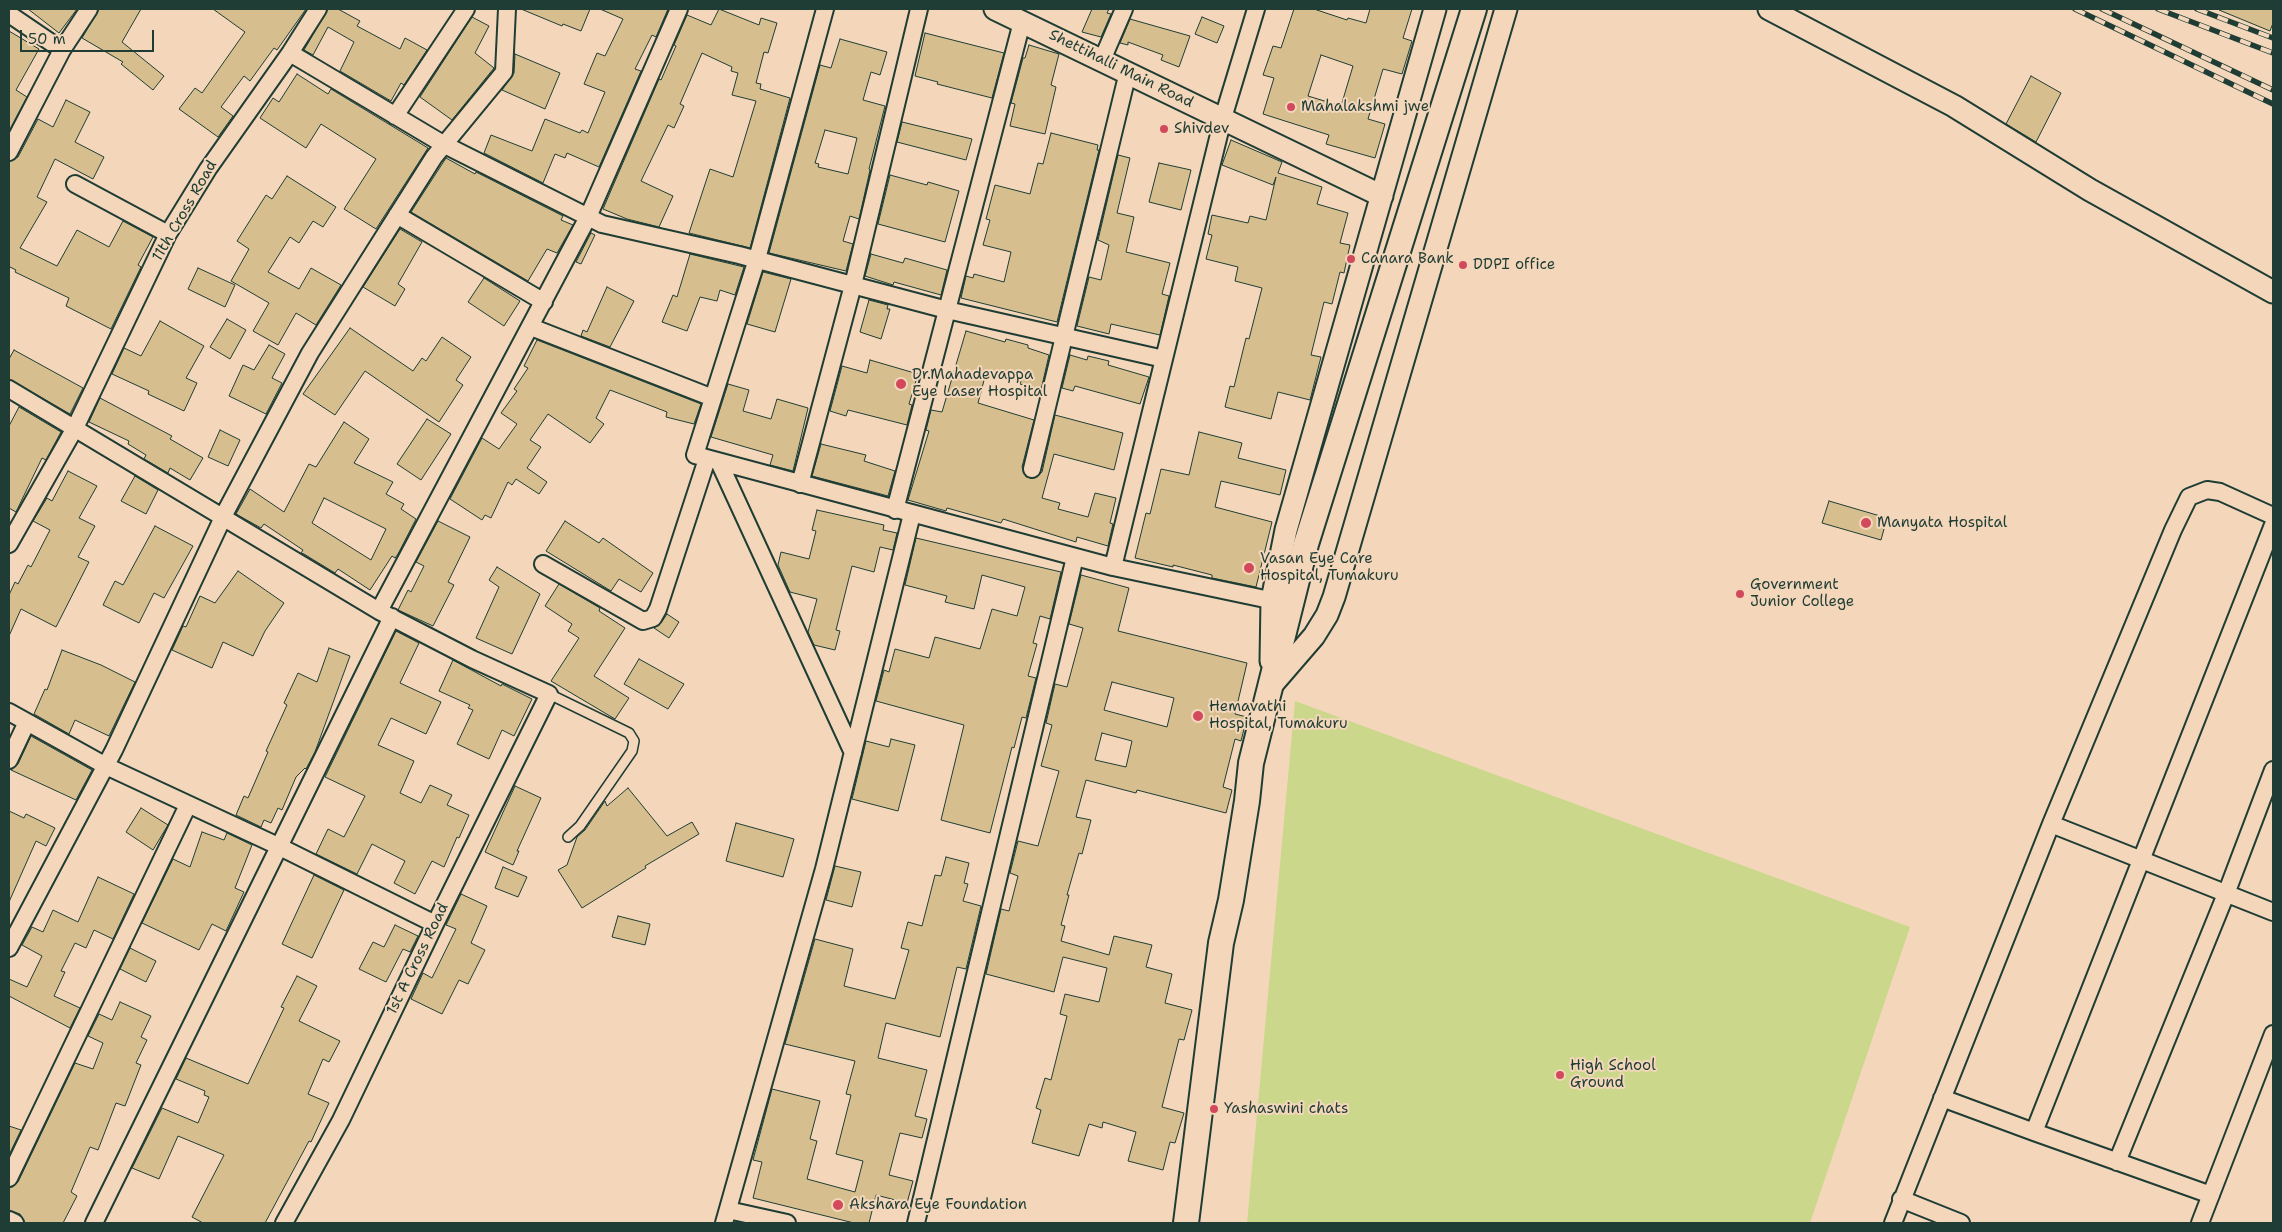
<!DOCTYPE html>
<style>
body{margin:0}
#map{position:relative;width:2282px;height:1232px;overflow:hidden;background:#f4d7bb;font-family:"Shantell Sans",sans-serif}
canvas{display:block}
.frame{position:absolute;inset:0;border:10px solid #1f3d34;pointer-events:none}
.scale{position:absolute;left:20px;top:30px;width:134px;height:22px;box-sizing:border-box;border:2px solid #1f3d34;border-top:0;padding-left:6px;font-size:15px;line-height:18px;white-space:nowrap;color:#1f3d34;-webkit-text-stroke:4px #f4d7bb;paint-order:stroke}
</style>
<div id="map">
<canvas width="2282" height="1232"></canvas>
<div class="frame"></div>
<div class="scale">50 m</div>
</div>
<script>
const ctx = document.querySelector('canvas').getContext('2d');
ctx.lineJoin = 'round';
function fill(path, color) {
  ctx.fillStyle = color;
  ctx.fill(path, 'evenodd');
}
function shape(rows) {
  const path = new Path2D();
  for (const r of rows) {
    path.moveTo(r[0], r[1]);
    for (let i = 2; i < r.length; i += 2) path.lineTo(r[i], r[i + 1]);
  }
  return path;
}
function trace(path, color, width, dash) {
  ctx.strokeStyle = color;
  ctx.lineWidth = width;
  ctx.lineCap = dash ? 'butt' : 'round';
  ctx.setLineDash(dash || []);
  ctx.stroke(path);
}
function write(font, color, halo, rows, align = 'center') {
  ctx.font = font + ' "Shantell Sans",sans-serif';
  ctx.lineWidth = 4;
  ctx.setLineDash([]);
  ctx.textBaseline = 'middle';
  ctx.strokeStyle = halo;
  ctx.fillStyle = color;
  for (const [text, x, y, turn = 0] of rows) {
    ctx.save();
    ctx.translate(x, y);
    ctx.rotate((+turn || 0) * Math.PI / 180);
    ctx.textAlign = isNaN(turn) ? turn : align;
    if (halo) ctx.strokeText(text, 0, 0);
    ctx.fillText(text, 0, 0);
    ctx.restore();
  }
}
const green = shape([
 [1295,701,1910,927,1810,1223,1247,1223]
]);
const building = shape([
 [28,9,77,9,59,33,28,9],
 [99,9,141,9,122,42,164,76,153,90,121,64,123,62,82,38,99,9],
 [213,9,306,9,277,50,274,48,250,81,244,76,221,107,233,116,218,137,179,109,195,88,202,93,245,32,213,9],
 [328,9,338,9,360,21,357,26,400,49,405,38,427,50,404,85,401,83,391,101,340,71,354,42,328,27,313,55,304,50,328,9],
 [521,9,590,9,581,31,563,24,562,26,521,9],
 [600,9,668,9,656,37,652,35,635,69,641,71,599,167,567,153,565,158,555,154,543,183,484,153,491,135,532,151,545,119,580,133,582,130,588,133,605,92,584,84,597,53,605,56,623,19,600,9],
 [719,9,759,25,761,18,777,23,768,53,764,52,756,83,761,84,760,89,790,98,750,248,689,233,710,169,733,177,756,101,732,95,738,73,731,71,732,67,702,53,680,104,684,106,674,128,668,125,641,181,673,196,659,227,627,219,603,209,659,79,661,80,676,46,674,45,687,15,711,25,719,9],
 [1092,9,1109,9,1107,13,1111,14,1101,37,1082,32,1092,9],
 [1294,9,1314,9,1347,20,1348,18,1366,23,1370,9,1412,9,1403,38,1412,41,1402,74,1383,69,1368,119,1385,124,1375,158,1326,144,1329,135,1263,114,1274,78,1263,75,1273,46,1281,48,1294,9],
 [1321,55,1353,66,1341,106,1308,96,1321,55],
 [2219,9,2273,9,2273,23,2270,31,2219,10,2219,9],
 [472,17,489,26,475,53,494,68,452,120,420,97,472,17],
 [1202,17,1224,26,1217,43,1195,34,1202,17],
 [1130,19,1190,36,1179,67,1161,60,1163,55,1128,42,1128,45,1120,43,1130,19],
 [9,31,39,49,16,90,27,97,9,131,9,31],
 [925,33,1004,53,992,98,937,84,938,82,915,76,925,33],
 [840,39,887,52,880,75,871,72,863,100,885,106,869,169,870,170,859,219,850,216,843,241,853,244,846,271,769,253,820,65,831,68,840,39],
 [825,130,857,138,848,174,818,167,819,164,815,163,825,130],
 [1029,45,1059,54,1051,85,1056,87,1045,134,1010,126,1015,104,1011,103,1023,58,1025,58,1029,45],
 [515,54,560,73,545,109,502,90,514,73,515,54],
 [297,74,328,94,331,89,428,148,376,229,344,209,376,159,321,124,306,148,260,118,273,98,279,102,297,74],
 [2031,76,2061,93,2036,142,2006,124,2031,76],
 [66,100,90,112,75,142,104,157,93,179,55,159,37,197,47,202,20,248,57,266,77,230,109,247,123,221,153,237,138,265,141,267,111,329,66,306,69,298,15,272,16,270,10,267,9,270,9,162,18,157,38,119,53,127,66,100],
 [902,122,972,139,966,160,897,142,902,122],
 [1051,133,1098,145,1097,150,1099,150,1057,322,961,298,966,276,973,278,974,274,1004,282,1011,252,983,245,990,220,986,219,995,185,1030,194,1038,163,1043,164,1051,133],
 [1231,140,1282,162,1278,173,1322,187,1317,204,1348,213,1340,243,1350,245,1344,273,1340,272,1332,304,1324,302,1311,355,1321,357,1310,400,1278,392,1271,419,1225,407,1230,386,1234,387,1246,338,1249,339,1262,288,1235,281,1238,267,1206,259,1212,235,1208,234,1212,215,1248,223,1250,216,1266,220,1276,177,1273,185,1222,165,1231,140],
 [1118,155,1130,158,1117,213,1134,217,1126,252,1170,263,1162,294,1169,296,1160,335,1111,324,1109,334,1077,326,1089,277,1101,280,1109,245,1098,240,1118,155],
 [446,158,475,174,476,172,563,216,561,220,573,225,557,253,547,249,528,281,411,212,446,158],
 [1159,163,1191,170,1181,210,1149,202,1159,163],
 [890,175,927,185,928,182,959,191,945,242,878,224,890,175],
 [287,176,336,207,323,227,313,221,299,243,290,237,268,272,299,289,311,268,341,285,316,325,296,313,278,345,253,331,269,303,231,281,249,249,237,241,266,195,272,199,287,176],
 [400,229,422,242,398,284,405,289,395,306,363,287,400,229],
 [591,233,595,235,581,264,576,262,591,233],
 [690,254,744,267,735,295,720,290,717,301,700,297,687,331,662,322,673,295,677,297,690,254],
 [871,254,903,263,905,258,947,270,941,295,894,282,893,285,865,276,871,254],
 [198,268,235,285,225,307,188,289,198,268],
 [763,272,791,279,775,332,747,324,763,272],
 [484,278,520,301,504,326,468,302,484,278],
 [607,287,634,301,610,347,581,336,583,330,587,332,607,287],
 [869,300,888,305,887,309,890,309,881,339,860,332,869,300],
 [227,319,246,330,230,359,210,347,227,319],
 [160,321,204,346,186,378,197,383,184,411,148,394,149,391,112,374,124,348,141,356,160,321],
 [350,328,413,371,422,358,426,361,442,337,471,357,456,380,463,385,439,422,365,371,335,415,303,394,350,328],
 [966,331,1005,342,1006,339,1028,345,1028,348,1049,355,1041,390,1020,384,1021,381,986,373,978,403,1034,420,1022,467,1026,477,1035,478,1042,472,1055,415,1123,433,1114,470,1054,454,1042,498,1060,503,1058,509,1088,517,1095,493,1116,498,1110,523,1113,524,1108,546,1077,537,1076,542,1003,519,1001,523,947,508,946,511,908,500,929,431,926,430,931,410,942,412,966,331],
 [537,340,701,404,694,424,666,417,667,412,610,390,596,418,604,424,590,443,548,414,530,440,541,447,527,468,547,482,539,494,516,479,512,485,508,482,491,518,485,515,482,520,450,499,482,438,499,449,517,424,501,413,517,391,514,389,528,368,524,366,537,340],
 [269,345,285,354,272,378,282,383,266,414,229,396,243,365,254,370,269,345],
 [14,350,83,388,70,414,9,379,9,359,14,350],
 [1070,355,1087,360,1088,356,1109,361,1108,365,1149,377,1140,404,1075,386,1073,391,1062,388,1070,355],
 [870,360,918,374,909,404,912,405,907,425,848,410,846,416,830,411,842,366,867,373,870,360],
 [728,384,749,390,743,411,771,419,777,399,808,408,793,471,770,465,773,455,711,437,728,384],
 [100,398,172,436,170,439,203,458,190,480,170,468,168,473,144,459,146,455,128,444,129,441,89,422,100,398],
 [19,407,61,432,46,460,42,458,16,512,9,508,9,426,19,407],
 [427,419,451,434,421,480,397,464,427,419],
 [344,422,369,439,354,463,393,482,386,494,404,504,401,509,416,519,398,554,395,558,392,556,370,590,338,569,335,573,304,554,301,553,303,550,264,524,261,528,236,514,250,489,284,512,309,464,316,467,344,422],
 [324,498,386,529,371,560,312,523,324,498],
 [220,430,240,440,228,466,208,457,220,430],
 [1199,432,1242,443,1238,458,1286,470,1280,495,1221,481,1215,507,1272,522,1256,587,1212,578,1212,575,1173,565,1173,567,1135,558,1146,513,1150,514,1161,469,1189,475,1199,432],
 [821,444,866,455,864,461,895,471,888,496,812,476,821,444],
 [68,471,97,486,79,518,95,526,78,557,89,562,56,627,21,609,9,636,9,595,15,582,18,584,28,565,31,567,50,530,33,521,47,498,52,501,68,471],
 [135,476,158,490,146,514,121,501,135,476],
 [1829,501,1887,518,1881,540,1822,523,1829,501],
 [817,510,884,525,883,530,897,533,893,550,880,547,874,572,852,566,836,630,840,631,835,650,814,645,808,632,817,599,790,592,778,565,781,552,809,559,816,531,812,530,817,510],
 [438,521,470,537,448,582,454,585,433,626,398,610,408,590,411,592,424,566,416,562,438,521],
 [565,521,599,543,603,538,653,573,641,592,619,579,611,591,546,551,565,521],
 [155,526,193,546,164,598,154,593,139,623,103,605,115,581,123,585,155,526],
 [916,538,1061,572,1050,619,1040,616,1033,643,1037,644,1028,676,1036,678,1026,718,1022,717,1014,748,1012,747,990,833,941,820,964,725,876,701,884,670,889,672,895,649,929,658,935,637,980,649,992,609,1017,616,1025,587,982,575,974,609,945,602,947,596,905,585,916,538],
 [497,567,540,594,512,654,476,638,499,587,489,580,497,567],
 [238,571,284,603,265,631,253,656,223,642,212,668,172,650,183,626,186,627,200,596,215,603,238,571],
 [1081,575,1129,588,1118,631,1247,663,1235,714,1247,717,1241,741,1235,739,1223,787,1232,790,1226,813,1137,790,1136,793,1086,780,1076,817,1091,820,1082,854,1079,853,1067,895,1069,895,1061,925,1065,926,1061,941,1109,955,1114,936,1152,945,1146,967,1172,974,1165,1003,1192,1010,1184,1040,1179,1039,1162,1107,1184,1113,1175,1143,1170,1142,1163,1170,1128,1161,1136,1132,1103,1122,1102,1128,1089,1124,1079,1156,1032,1143,1041,1110,1036,1108,1045,1078,1051,1080,1067,1016,1060,1014,1065,994,1099,1002,1107,968,1063,957,1054,992,986,974,1001,909,1009,911,1018,876,1010,873,1018,841,1038,846,1059,771,1041,766,1052,725,1046,723,1055,684,1067,687,1083,628,1069,624,1081,575],
 [1112,682,1174,698,1167,727,1104,710,1112,682],
 [1102,733,1132,741,1126,767,1095,760,1102,733],
 [559,584,600,608,599,611,625,628,594,676,629,698,615,719,551,681,579,638,568,631,572,624,545,606,559,584],
 [667,614,679,622,669,638,654,628,661,623,667,614],
 [396,631,419,643,400,683,441,702,426,734,391,718,378,745,414,761,400,793,421,803,430,785,452,795,447,805,469,815,459,838,457,837,444,867,432,861,415,894,394,883,405,861,372,844,357,874,316,854,328,829,344,837,365,796,325,777,396,631],
 [329,648,350,656,315,752,306,769,305,768,296,777,282,810,278,808,271,823,264,820,261,827,236,815,244,796,248,798,268,752,266,751,287,705,284,703,298,673,317,682,329,648],
 [62,650,101,665,135,682,109,736,75,720,69,734,34,714,45,689,47,690,62,650],
 [639,659,684,684,668,709,624,684,639,659],
 [453,660,501,686,502,684,532,699,514,736,502,730,489,759,457,744,473,710,468,708,470,705,439,691,453,660],
 [31,736,92,770,76,800,11,770,18,764,31,736],
 [891,739,915,745,898,811,852,799,866,741,889,747,891,739],
 [515,786,541,798,517,851,519,851,513,865,485,852,515,786],
 [628,788,667,836,692,822,699,834,645,866,646,868,582,908,558,870,567,865,577,837,585,830,605,801,607,806,628,788],
 [141,808,168,825,153,850,126,832,141,808],
 [9,811,24,818,26,814,55,828,46,846,36,841,9,902,9,811],
 [736,823,794,839,783,877,726,861,736,823],
 [202,832,224,840,227,833,252,845,235,888,244,892,226,931,212,924,199,950,142,923,173,859,190,867,202,832],
 [946,857,969,863,964,883,968,884,963,901,981,906,966,969,957,967,940,1037,886,1023,878,1058,927,1070,915,1116,927,1119,922,1138,900,1133,889,1175,913,1181,907,1203,876,1195,869,1223,854,1223,753,1198,762,1162,753,1160,772,1089,820,1101,810,1139,817,1141,807,1179,855,1192,863,1161,836,1154,851,1095,846,1094,855,1061,785,1044,815,939,853,949,844,986,895,999,909,950,901,948,908,922,922,926,935,875,941,876,946,857],
 [835,866,861,872,852,907,826,900,835,866],
 [503,867,527,877,518,897,495,888,503,867],
 [314,875,344,890,312,958,282,944,314,875],
 [98,877,134,894,113,939,94,930,86,948,75,943,61,971,65,972,54,996,80,1008,70,1028,9,996,9,979,27,987,42,956,22,945,32,927,43,932,53,910,78,922,98,877],
 [461,894,487,906,471,943,485,950,468,984,459,980,442,1014,411,999,423,973,432,978,456,929,446,925,461,894],
 [618,916,650,924,645,945,612,937,618,916],
 [395,925,418,936,410,952,403,949,386,982,359,969,373,942,384,947,395,925],
 [130,948,156,961,146,982,120,969,130,948],
 [297,976,317,986,299,1021,340,1041,329,1062,323,1059,308,1094,329,1103,311,1142,309,1141,265,1223,203,1223,192,1217,224,1155,178,1136,159,1179,132,1168,162,1108,198,1123,209,1097,204,1095,205,1091,176,1079,186,1058,248,1084,284,1008,281,1007,297,976],
 [120,1002,151,1016,141,1037,147,1040,136,1063,141,1065,125,1106,116,1103,98,1150,90,1147,71,1192,77,1196,63,1223,25,1223,20,1214,9,1210,9,1188,14,1186,18,1182,75,1063,93,1069,103,1043,88,1036,99,1014,112,1020,120,1002],
 [9,1126,21,1130,9,1155,9,1126]
]);
const service = shape([
 [549,694,629,733,634,741,632,751,580,826,568,837]
]);
const minor = shape([
 [825,9,757,259,695,455,1113,567,1284,603],
 [9,14,62,50],
 [290,53,443,144,602,224,739,255,947,310,1164,359],
 [1102,60,1124,9],
 [395,116,466,9],
 [9,152,62,50,89,9],
 [75,184,168,234],
 [397,215,544,302],
 [531,327,713,398],
 [9,389,379,611,472,659,549,694,435,924,341,1120,284,1223],
 [719,462,853,753],
 [1032,469,1128,72],
 [800,484,853,285,919,9],
 [895,510,1022,22],
 [9,544,75,428,168,234,208,169,290,53,318,9],
 [543,564,643,621,653,618,658,609,707,459],
 [1113,567,1223,118,1256,9],
 [379,611,588,217,679,9],
 [9,712,106,766,278,846,435,924],
 [9,760,27,722],
 [2051,824,2273,912],
 [9,948,114,750,226,511,310,353,434,157,504,72,507,9],
 [1942,1098,2034,1132,2211,1195],
 [2034,1132,2273,525],
 [2117,1162,2226,894,2273,770],
 [9,1178,188,805],
 [1901,1199,1961,1223],
 [728,1210,787,1223],
 [9,1220,15,1223],
 [94,1223,392,617],
 [724,1223,824,869,912,514],
 [916,1223,1075,557],
 [1893,1223,2051,824,2173,530,2189,497,2207,490,2220,492,2273,516],
 [2200,1223,2273,1034]
]);
const tertiary = shape([
 [995,9,1382,196],
 [1769,9,1954,106,2090,190,2273,292],
 [1271,661,1272,600,1286,530,1435,9],
 [1270,687,1314,636,1327,615,1334,597,1506,9]
]);
const secondary = shape([
 [1186,1223,1221,943,1231,900,1247,801,1251,763,1306,544,1474,9]
]);
const rail = shape([
 [2075,9,2273,104],
 [2102,9,2273,90],
 [2158,9,2273,53],
 [2197,9,2273,38]
]);
const markers = [
 [1291,107,5,"#d1495b"],
 [1164,129,5,"#d1495b"],
 [1351,259,5,"#d1495b"],
 [1463,265,5,"#d1495b"],
 [901,384,6,"#d1495b"],
 [1866,523,6,"#d1495b"],
 [1249,568,6,"#d1495b"],
 [1740,594,5,"#d1495b"],
 [1198,716,6,"#d1495b"],
 [1560,1075,5,"#d1495b"],
 [1214,1109,5,"#d1495b"],
 [838,1205,6,"#d1495b"]
];
const streetNames = [
 ["Shettihalli Main Road",1121,69,26],
 ["11th Cross Road",185,211,-60],
 ["1st A Cross Road",418,959,-64]
];
const poiNames = [
 ["Mahalakshmi jwe",1301,107],
 ["Shivdev",1174,129],
 ["Canara Bank",1361,259],
 ["DDPI office",1473,265],
 ["Dr.Mahadevappa",912,375],
 ["Eye Laser Hospital",912,392],
 ["Manyata Hospital",1877,523],
 ["Vasan Eye Care",1260,559],
 ["Hospital, Tumakuru",1260,576],
 ["Government",1750,585],
 ["Junior College",1750,602],
 ["Hemavathi",1209,707],
 ["Hospital, Tumakuru",1209,724],
 ["High School",1570,1066],
 ["Ground",1570,1083],
 ["Yashaswini chats",1224,1109],
 ["Akshara Eye Foundation",849,1205]
];
fill(green, '#cbd78a');
fill(building, '#d7be8f');
trace(building, '#1f3d34', 1);
trace(service, '#1f3d34', 12);
trace(minor, '#1f3d34', 20);
trace(tertiary, '#1f3d34', 25);
trace(secondary, '#1f3d34', 28);
trace(service, '#f4d7bb', 9);
trace(minor, '#f4d7bb', 16);
trace(tertiary, '#f4d7bb', 21);
trace(secondary, '#f4d7bb', 24);
trace(rail, '#1f3d34', 5.5);
trace(rail, '#f4d7bb', 4, [11]);
for (const [x, y, r, color] of markers) {
  const dot = new Path2D();
  dot.arc(x, y, r, 0, 2 * Math.PI);
  ctx.fillStyle = color;
  ctx.fill(dot);
  trace(dot, '#f4d7bb', 2);
}
write('15px', '#1f3d34', '#f4d7bb', streetNames);
write('15px', '#1f3d34', '#f4d7bb', poiNames, 'left');
</script>
